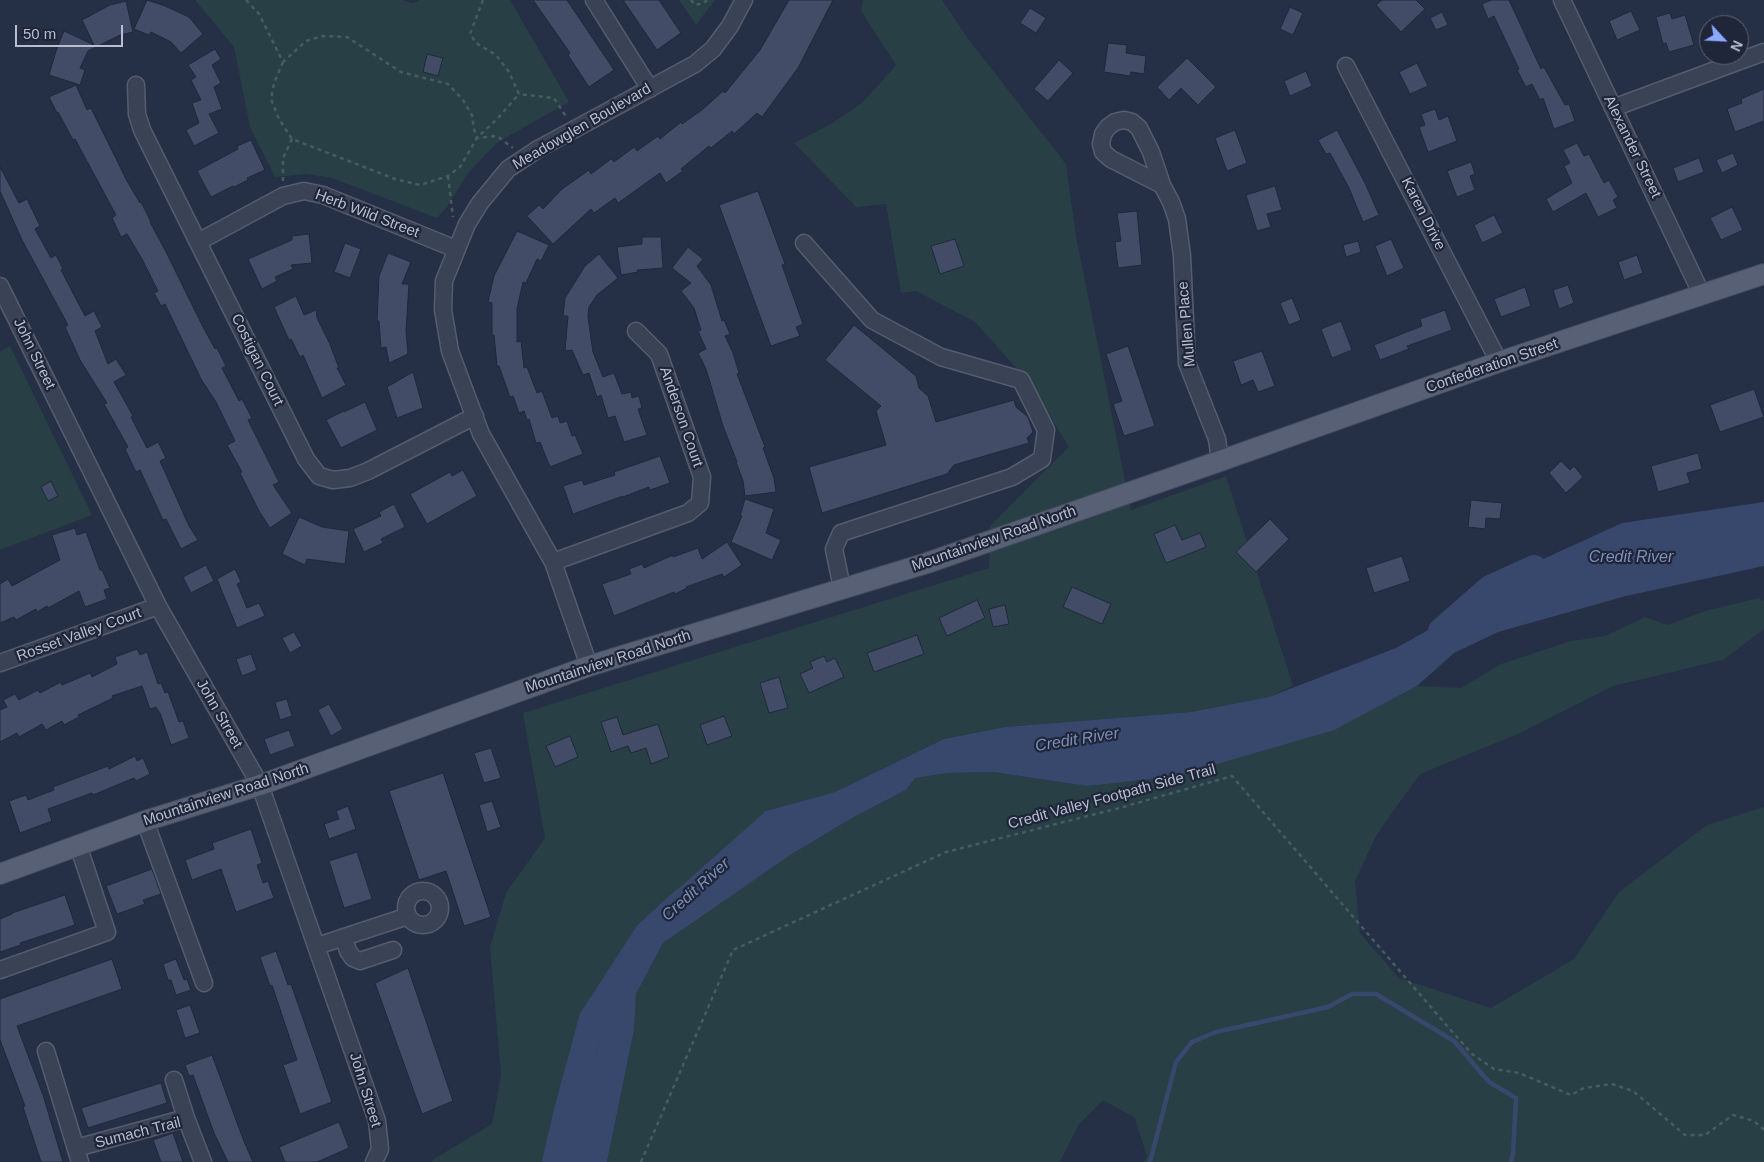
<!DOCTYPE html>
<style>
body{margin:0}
#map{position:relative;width:1764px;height:1162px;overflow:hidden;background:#252f45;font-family:Arial,sans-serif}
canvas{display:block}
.north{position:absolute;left:1699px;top:15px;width:50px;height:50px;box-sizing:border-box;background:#1f263a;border:1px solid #5c6375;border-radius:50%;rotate:115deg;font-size:14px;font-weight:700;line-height:20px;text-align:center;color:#b8bece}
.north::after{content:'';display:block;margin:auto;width:18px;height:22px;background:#8ca9ff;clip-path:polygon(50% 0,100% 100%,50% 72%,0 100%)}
.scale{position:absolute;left:15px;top:25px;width:108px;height:22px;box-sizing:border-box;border:2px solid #b8bece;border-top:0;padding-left:6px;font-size:15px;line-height:18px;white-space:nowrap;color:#b8bece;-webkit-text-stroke:4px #1f263a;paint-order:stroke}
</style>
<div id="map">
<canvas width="1764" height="1162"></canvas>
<div class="north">N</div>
<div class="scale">50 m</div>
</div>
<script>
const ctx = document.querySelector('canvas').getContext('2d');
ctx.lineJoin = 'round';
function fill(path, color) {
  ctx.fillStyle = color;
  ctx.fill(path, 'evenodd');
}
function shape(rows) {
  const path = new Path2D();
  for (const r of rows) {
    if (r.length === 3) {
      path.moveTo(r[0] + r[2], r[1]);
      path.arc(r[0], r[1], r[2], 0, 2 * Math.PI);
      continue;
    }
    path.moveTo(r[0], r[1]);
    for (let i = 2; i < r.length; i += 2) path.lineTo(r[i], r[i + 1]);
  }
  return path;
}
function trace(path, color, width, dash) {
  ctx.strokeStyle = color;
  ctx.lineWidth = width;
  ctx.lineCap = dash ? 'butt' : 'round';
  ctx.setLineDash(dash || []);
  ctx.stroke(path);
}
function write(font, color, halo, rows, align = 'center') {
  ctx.font = font + ' Arial,sans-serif';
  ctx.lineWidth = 4.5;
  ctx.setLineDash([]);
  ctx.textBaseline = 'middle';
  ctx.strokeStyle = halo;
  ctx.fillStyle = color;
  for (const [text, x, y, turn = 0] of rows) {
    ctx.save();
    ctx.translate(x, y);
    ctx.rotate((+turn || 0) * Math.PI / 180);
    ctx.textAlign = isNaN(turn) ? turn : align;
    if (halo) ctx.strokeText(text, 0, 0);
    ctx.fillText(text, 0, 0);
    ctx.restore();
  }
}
const green = shape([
 [195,0,402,0,413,3,420,0,510,0,569,102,498,142,468,173,447,207,437,218,332,178,307,174,275,177,250,127,234,47],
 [679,0,715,0,696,25],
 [863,0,942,0,969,40,1066,164,1076,236,1131,510,1226,476,1293,686,1269,697,1191,712,1005,727,944,739,835,792,766,811,606,1013,596,1054,573,1113,565,1162,432,1162,434,1159,492,1124,501,1075,490,947,506,893,545,838,523,713,989,568,990,526,1069,447,1038,397,1016,368,975,322,916,291,901,293,886,204,856,207,794,143,831,124,862,103,896,65,861,11],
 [10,346,92,515,0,550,0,352],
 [1759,598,1764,601,1764,629,1723,660,1613,686,1520,733,1420,774,1377,834,1355,881,1360,933,1399,978,1491,1008,1574,959,1619,892,1707,825,1764,807,1764,1162,1144,1162,1147,1157,1135,1118,1103,1100,1079,1124,1060,1162,607,1162,634,1030,636,994,663,943,792,854,852,818,906,790,915,778,949,773,993,772,1087,786,1334,729,1417,686,1461,688,1501,664,1571,641,1605,636,1645,617,1668,625,1705,611]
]);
const water = shape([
 [1764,502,1764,566,1626,596,1498,632,1454,653,1417,686,1334,730,1176,776,1087,786,993,772,949,773,915,778,906,790,852,818,792,854,663,943,636,994,634,1030,607,1162,565,1162,573,1113,596,1054,606,1013,677,890,766,811,835,792,944,739,1005,727,1191,712,1269,697,1396,648,1464,610,1517,571,1622,523]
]);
const stream = shape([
 [1150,1162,1176,1062,1192,1042,1216,1032,1328,1007,1352,994,1376,994,1454,1041,1489,1082,1516,1098,1513,1153,1511,1162]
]);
const river = shape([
 [1441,631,1490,588,1534,568],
 [555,1162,567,1111,592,1019,647,934,683,901]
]);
const building = shape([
 [147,0,165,6,189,17,203,34,181,53,171,42,151,32,149,35,134,29,147,0],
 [533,0,567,0,614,70,589,87,568,55,570,53,533,0],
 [623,0,659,0,681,33,657,50,623,0],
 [789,0,833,0,798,68,762,117,757,113,734,134,732,131,711,148,709,146,681,169,683,171,666,183,660,173,618,203,615,198,594,213,591,209,553,244,527,216,539,205,543,209,562,189,589,170,591,174,611,159,614,162,634,147,637,151,658,136,660,139,681,122,682,124,702,110,723,91,725,93,760,50,789,0],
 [1382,0,1416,0,1425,9,1401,32,1376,5,1382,0],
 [1491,0,1509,0,1541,69,1544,67,1565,105,1569,104,1575,121,1554,129,1543,98,1540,100,1532,84,1526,87,1517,70,1519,69,1494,16,1488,19,1482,4,1491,0],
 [126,1,133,32,120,35,88,51,80,68,85,70,80,85,49,75,56,51,64,31,94,45,82,20,110,5,126,1],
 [1290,7,1303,13,1293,35,1280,29,1290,7],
 [1030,8,1046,18,1036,33,1020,23,1030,8],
 [1631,11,1640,30,1617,40,1609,21,1631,11],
 [1442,12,1448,25,1436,30,1430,18,1442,12],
 [1670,13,1672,19,1685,15,1694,45,1669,52,1666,43,1663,44,1656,17,1670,13],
 [1108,43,1127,45,1126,53,1146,56,1144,74,1131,72,1130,76,1104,72,1108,43],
 [215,49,221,59,212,65,221,83,214,87,222,109,209,114,219,133,194,146,186,130,199,123,192,103,201,100,191,80,196,77,188,65,215,49],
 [427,54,443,58,438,76,423,72,427,54],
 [1187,58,1216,87,1198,105,1181,88,1169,100,1157,87,1187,58],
 [1059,60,1073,73,1048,101,1034,89,1059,60],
 [1417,63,1428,86,1410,94,1399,72,1417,63],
 [1306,71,1312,86,1290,96,1284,81,1306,71],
 [76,85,87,110,91,108,127,181,140,203,141,202,151,222,150,222,166,252,202,325,215,349,217,348,226,366,222,368,239,401,242,399,252,418,248,420,279,482,273,485,292,513,270,528,259,511,240,473,242,472,227,445,235,441,216,402,201,379,165,304,161,306,154,293,158,291,142,259,127,234,121,237,112,218,116,215,75,139,73,140,58,112,57,113,49,97,76,85],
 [1764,89,1764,121,1735,132,1727,109,1742,103,1741,99,1764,89],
 [1435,109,1439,120,1448,116,1457,141,1428,152,1419,127,1425,125,1421,114,1435,109],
 [1235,130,1247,163,1227,171,1215,138,1235,130],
 [1337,130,1365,183,1379,215,1363,222,1349,188,1330,153,1326,154,1318,140,1337,130],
 [251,140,265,170,247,178,248,180,234,187,233,186,211,197,197,171,238,149,237,146,251,140],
 [1577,143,1584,156,1589,154,1604,183,1609,180,1618,197,1613,200,1617,208,1598,217,1586,193,1553,212,1546,199,1572,183,1564,166,1570,163,1563,150,1577,143],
 [1733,153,1738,165,1722,173,1716,160,1733,153],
 [1699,158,1704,172,1678,182,1673,168,1699,158],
 [1471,162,1475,174,1470,176,1475,190,1457,197,1447,171,1471,162],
 [0,167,19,203,27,199,40,226,35,229,51,258,56,255,63,269,61,270,85,316,94,311,102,327,95,331,108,364,116,359,126,375,114,382,133,416,131,417,147,448,158,442,166,458,160,461,189,526,198,540,181,549,166,519,163,520,140,470,136,472,125,449,128,447,104,404,107,403,80,360,65,327,68,325,22,240,0,191,0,167],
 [1275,186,1282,210,1267,214,1271,227,1257,231,1246,195,1275,186],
 [758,191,785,264,782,265,803,324,796,327,800,336,771,346,719,205,758,191],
 [1732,207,1743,230,1721,240,1710,218,1732,207],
 [1137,211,1142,265,1118,268,1115,242,1121,241,1117,213,1137,211],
 [1494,215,1503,233,1482,243,1474,225,1494,215],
 [517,231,549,245,541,261,537,259,526,283,523,282,517,309,517,342,521,341,524,368,527,367,537,393,542,391,552,418,558,416,560,423,567,421,572,436,575,435,583,454,550,467,540,442,536,443,529,419,527,420,524,411,519,413,513,396,510,397,499,366,497,366,494,335,492,335,492,303,488,302,494,276,517,231],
 [309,234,312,263,291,265,293,269,275,277,277,281,262,289,248,259,292,240,292,236,309,234],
 [642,237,661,237,663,268,637,270,638,272,621,275,617,247,642,244,642,237],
 [955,239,964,266,940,274,931,246,955,239],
 [1391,239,1404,268,1387,276,1375,246,1391,239],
 [1358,241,1361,252,1346,257,1343,245,1358,241],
 [345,243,361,249,350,278,334,272,345,243],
 [688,247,703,259,697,266,711,285,722,321,724,320,730,334,725,336,733,353,739,373,737,374,765,447,763,448,774,478,776,492,745,496,743,481,736,462,737,462,723,426,706,369,698,353,706,349,698,331,701,330,694,308,681,291,691,283,672,268,688,247],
 [388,253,411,262,402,284,409,284,406,331,408,354,389,363,386,347,381,348,379,321,377,321,379,276,388,253],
 [599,254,618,278,597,295,589,307,588,317,593,352,603,377,614,373,622,394,631,392,632,398,639,396,642,408,638,409,647,435,624,442,615,416,608,418,601,395,597,397,589,373,583,375,572,350,565,351,568,316,563,316,565,298,585,266,599,254],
 [1637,255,1643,273,1624,280,1618,262,1637,255],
 [1568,285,1574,303,1559,309,1553,290,1568,285],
 [1525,287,1531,306,1501,317,1494,299,1525,287],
 [296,296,304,315,316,310,317,318,329,342,339,368,337,368,346,385,322,398,303,355,300,357,291,339,289,340,274,307,296,296],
 [1292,298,1301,320,1289,325,1280,303,1292,298],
 [1445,310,1452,330,1407,346,1409,349,1380,360,1374,345,1422,326,1420,319,1445,310],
 [1341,321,1352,350,1332,358,1321,329,1341,321],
 [854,325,916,376,919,388,928,396,936,422,1014,400,1016,407,1028,417,1033,432,1027,438,1029,443,954,465,947,474,822,513,809,467,886,445,876,411,881,406,825,360,854,325],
 [1128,346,1155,426,1124,436,1113,404,1122,401,1106,354,1128,346],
 [1262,351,1275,386,1258,392,1253,380,1241,385,1233,361,1262,351],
 [413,372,423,408,397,418,387,387,413,372],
 [1754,389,1764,417,1720,432,1710,405,1754,389],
 [365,402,377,430,341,448,326,420,344,411,344,412,365,402],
 [1698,453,1702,469,1687,473,1690,483,1658,492,1651,466,1698,453],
 [660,456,670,483,650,490,649,487,623,497,623,496,573,514,563,486,582,480,584,485,615,475,614,472,660,456],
 [1561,461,1570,470,1574,466,1583,477,1566,493,1549,473,1561,461],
 [463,470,477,496,427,524,410,494,450,472,452,476,463,470],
 [51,481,58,496,48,501,41,487,51,481],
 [745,499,774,509,766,533,781,540,772,560,731,542,742,516,740,516,745,499],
 [1471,500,1502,503,1500,519,1486,518,1485,529,1468,527,1471,500],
 [394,504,405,527,381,539,383,543,364,552,353,529,381,516,379,512,394,504],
 [299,517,322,527,349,531,345,564,307,559,305,565,282,554,299,517],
 [1270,519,1289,539,1256,572,1236,552,1270,519],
 [1175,525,1182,540,1200,533,1206,547,1166,563,1154,534,1175,525],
 [75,528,77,535,86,532,100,570,102,570,110,588,104,590,107,599,85,607,79,591,48,608,47,606,37,612,36,609,16,620,14,617,0,623,0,584,8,579,12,586,60,560,52,535,75,528],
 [727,542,742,565,724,577,722,574,686,587,687,588,675,594,674,592,614,616,602,584,631,574,629,569,642,564,644,568,673,555,673,557,698,548,702,559,727,542],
 [1402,556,1410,581,1374,593,1366,568,1402,556],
 [206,565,214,581,191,593,183,577,206,565],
 [235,569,241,582,237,584,247,608,259,603,265,616,237,628,217,579,235,569],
 [1072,587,1111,604,1102,624,1063,607,1072,587],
 [977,600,985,618,947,636,939,618,977,600],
 [1005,605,1009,624,993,627,989,609,1005,605],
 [294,632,302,646,290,653,282,638,294,632],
 [917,635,924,654,874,672,867,653,917,635],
 [137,649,140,655,147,652,158,684,161,683,165,693,168,692,179,722,183,721,189,738,171,745,160,713,156,707,150,709,142,686,112,696,113,698,78,715,79,717,64,725,62,721,46,730,42,724,19,737,17,733,0,742,0,710,7,707,3,700,15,694,19,700,38,690,40,693,61,682,62,685,90,673,92,677,117,664,115,657,137,649],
 [251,654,257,670,242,676,236,659,251,654],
 [824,656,827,662,835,658,844,677,809,693,800,674,813,668,810,662,824,656],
 [779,677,788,708,769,713,760,683,779,677],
 [287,699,292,716,280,720,275,702,287,699],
 [329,704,343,729,331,736,318,710,329,704],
 [724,716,732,736,707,745,700,725,724,716],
 [617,717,623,735,658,724,669,757,651,764,646,748,631,753,628,746,611,752,601,722,617,717],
 [289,730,295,746,270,755,264,739,289,730],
 [570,736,578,757,555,767,546,746,570,736],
 [491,748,501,778,484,783,474,753,491,748],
 [135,756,137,761,143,758,150,774,136,781,134,778,93,795,92,793,48,809,52,821,20,833,9,801,26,795,28,800,54,790,53,787,108,766,109,769,135,756],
 [443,773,491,917,464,926,446,871,419,880,389,791,443,773],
 [492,801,501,827,487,832,479,805,492,801],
 [348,806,356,829,329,839,324,824,339,819,336,811,348,806],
 [251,829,262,863,257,865,263,883,268,881,274,898,236,912,221,869,192,880,185,860,214,849,212,843,251,829],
 [357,852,372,899,344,908,329,861,357,852],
 [152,869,161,894,143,900,145,904,117,914,106,886,152,869],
 [65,895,75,925,20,943,21,945,0,952,0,919,12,914,12,913,65,895],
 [276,951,288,985,291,984,332,1102,300,1114,283,1065,297,1060,272,985,270,986,260,957,276,951],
 [112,959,122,989,17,1026,43,1095,63,1162,41,1162,23,1107,25,1106,0,1040,0,999,112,959],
 [176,959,184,980,187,979,191,990,176,995,171,980,168,980,163,964,176,959],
 [408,968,453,1101,422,1114,375,983,408,968],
 [190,1005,200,1033,185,1038,176,1010,190,1005],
 [212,1055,243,1139,253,1162,228,1162,214,1133,193,1075,189,1076,185,1065,212,1055],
 [161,1083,167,1103,88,1128,81,1108,161,1083],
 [339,1122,349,1148,317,1162,285,1162,279,1147,339,1122],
 [173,1133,183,1162,161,1162,153,1140,173,1133]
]);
const path = shape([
 [246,0,259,14,283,62,306,41,322,36,347,37,401,72,448,84,463,100,473,117,473,126,477,138,497,136,513,148],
 [483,0,470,34,476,43,496,55,509,72,519,94,554,98,567,118],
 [691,0,695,5,704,3,707,0],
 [283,62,274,83,271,99,279,119,292,139,395,179,420,185,448,176,460,167,477,138,499,117,519,94],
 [448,176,453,217],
 [283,181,283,158,292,139],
 [641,1162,733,950,946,852,1123,807,1232,776,1448,1027,1472,1054,1494,1069,1519,1073,1571,1095,1584,1088,1612,1084,1633,1091,1685,1135,1705,1135,1733,1115,1754,1121,1764,1130]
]);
const minor = shape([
 [594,0,650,89],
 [1562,0,1702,295],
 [1346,66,1499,362],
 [136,85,137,114,142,130,306,459,319,476,333,480,350,478,368,471,475,416],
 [1613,108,1764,52],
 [1162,185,1111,159,1103,152,1101,144,1103,134,1108,127,1115,122,1124,120,1132,122,1139,128,1151,152,1162,185,1171,202,1177,219,1182,256,1187,363,1217,439,1220,461],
 [198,242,283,196,304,191,323,195,456,249],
 [804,243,872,320,941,357,1021,380,1046,430,1042,459,1012,477,841,533,834,549,842,588],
 [0,286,158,606,260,785,377,1121,380,1149,374,1162],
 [553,562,688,513,700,503,702,477,659,354,636,331],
 [0,663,158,606],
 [589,666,553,562,481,434,463,386,450,351,443,310,444,281,467,224,480,203,508,169,538,149,695,64,713,49,730,26,744,0],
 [145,821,204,983],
 [423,908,17],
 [344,937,348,951,353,958,360,961,393,950],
 [317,946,408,916],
 [0,970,107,932,78,845],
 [46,1051,80,1162],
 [174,1080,186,1118,203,1162],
 [76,1148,186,1118]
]);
const major = shape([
 [0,874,145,821,260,785,589,666,927,563,1220,461,1499,362,1764,274]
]);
const streetNames = [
 ["Meadowglen Boulevard",582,127,-30],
 ["Alexander Street",1632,147,64],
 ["Herb Wild Street",367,214,21],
 ["Karen Drive",1423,214,63],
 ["Mullen Place",1187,324,-95],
 ["John Street",34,354,64],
 ["Costigan Court",257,360,64],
 ["Confederation Street",1492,366,-19],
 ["Anderson Court",681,417,71],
 ["Mountainview Road North",994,539,-19],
 ["Rosset Valley Court",79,635,-20],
 ["Mountainview Road North",608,662,-18],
 ["John Street",219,714,60],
 ["Mountainview Road North",226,795,-18],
 ["Credit Valley Footpath Side Trail",1112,797,-15],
 ["John Street",365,1090,73],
 ["Sumach Trail",138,1133,-14]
];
const waterNames = [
 ["Credit River",1631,558],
 ["Credit River",1077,740,-9],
 ["Credit River",696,890,-42]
];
fill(green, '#283f46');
fill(water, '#38486d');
trace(stream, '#38486d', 4.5);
trace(river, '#38486d', 26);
fill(building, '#424c66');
trace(building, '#21283c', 1);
trace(minor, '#565c6f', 19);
trace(major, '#444b5e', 22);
trace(path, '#465c62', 2.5, [4, 4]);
trace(minor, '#3a4255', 16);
trace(major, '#586075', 20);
write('15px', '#b8bece', '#1f263a', streetNames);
write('italic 16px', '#7d8eb7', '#1f263a', waterNames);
</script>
